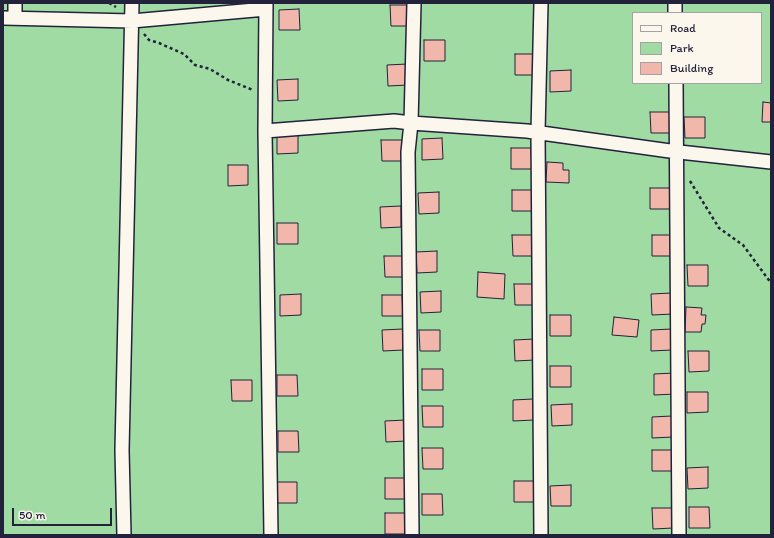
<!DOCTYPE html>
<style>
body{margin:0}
#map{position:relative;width:774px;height:538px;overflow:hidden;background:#f8e4d8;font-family:Itim,sans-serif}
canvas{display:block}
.frame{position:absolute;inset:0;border:4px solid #22223b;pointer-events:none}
.legend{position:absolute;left:632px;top:12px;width:130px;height:72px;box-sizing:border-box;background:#fbf7ec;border:1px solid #a4a2a5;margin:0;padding:5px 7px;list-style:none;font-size:12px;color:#22223b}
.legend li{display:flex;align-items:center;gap:8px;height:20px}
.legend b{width:20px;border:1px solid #a4a2a5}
.scale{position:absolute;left:12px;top:508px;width:100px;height:18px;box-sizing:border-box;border:2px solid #22223b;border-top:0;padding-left:5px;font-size:12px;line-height:14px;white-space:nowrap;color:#22223b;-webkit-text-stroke:3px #fbf7ec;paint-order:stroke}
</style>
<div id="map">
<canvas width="774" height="538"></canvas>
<div class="frame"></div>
<ul class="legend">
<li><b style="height:5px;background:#fbf7ec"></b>Road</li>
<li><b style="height:11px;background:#9fdba3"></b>Park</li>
<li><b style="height:11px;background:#f1b7aa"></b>Building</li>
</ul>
<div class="scale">50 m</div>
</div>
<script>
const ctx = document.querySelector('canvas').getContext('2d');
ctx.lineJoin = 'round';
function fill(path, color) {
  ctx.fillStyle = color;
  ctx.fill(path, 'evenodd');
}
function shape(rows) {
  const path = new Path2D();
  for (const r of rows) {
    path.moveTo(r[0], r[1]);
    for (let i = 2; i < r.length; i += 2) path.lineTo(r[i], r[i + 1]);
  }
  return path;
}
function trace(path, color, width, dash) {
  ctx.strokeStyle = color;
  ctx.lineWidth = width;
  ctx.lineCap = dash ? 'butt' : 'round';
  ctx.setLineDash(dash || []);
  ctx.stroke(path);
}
const green = shape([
 [3,3,771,3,771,535,3,535],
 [633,13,761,13,761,83,633,83]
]);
const building = shape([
 [390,5,411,5,411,26,391,26,390,5],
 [299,9,300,30,279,30,279,10,299,9],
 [424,40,445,40,445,61,424,61,424,40],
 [515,54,536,54,536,75,515,75,515,54],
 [408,64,408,85,388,86,387,65,408,64],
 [571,70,571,91,550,92,550,71,571,70],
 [298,79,298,100,278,101,277,80,298,79],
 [763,102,771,103,771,122,762,122,763,102],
 [650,112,671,112,671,133,651,133,650,112],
 [684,117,705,117,705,138,685,138,684,117],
 [277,133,298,133,298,153,277,154,277,133],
 [442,138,443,159,422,160,422,139,442,138],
 [381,140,402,140,402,161,382,161,381,140],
 [511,148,531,148,532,169,511,169,511,148],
 [547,162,563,163,563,170,569,170,569,183,546,182,547,162],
 [228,165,248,165,248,185,228,186,228,165],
 [650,188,670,188,671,209,650,209,650,188],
 [512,190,532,190,533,211,512,211,512,190],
 [439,192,439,213,419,214,418,193,439,192],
 [401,206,401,227,381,228,380,207,401,206],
 [277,223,298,223,298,244,277,244,277,223],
 [512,235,533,235,533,256,513,256,512,235],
 [652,235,672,235,673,256,652,256,652,235],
 [437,251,437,272,417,273,416,252,437,251],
 [384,256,405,256,405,277,385,277,384,256],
 [687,265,708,265,708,286,688,286,687,265],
 [478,272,505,274,504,299,477,297,478,272],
 [514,284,535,284,535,305,515,305,514,284],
 [441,291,441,312,421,313,420,292,441,291],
 [672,293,673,314,652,315,651,294,672,293],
 [301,294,301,315,280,316,280,295,301,294],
 [382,295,402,295,403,316,382,316,382,295],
 [686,307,702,308,701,315,706,315,705,324,702,324,701,332,685,332,686,307],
 [550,315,571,315,571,336,550,336,550,315],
 [614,317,639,320,637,337,612,335,614,317],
 [403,329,403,350,383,351,382,330,403,329],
 [672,329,672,350,651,351,651,330,672,329],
 [419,330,440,330,440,351,420,351,419,330],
 [535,339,535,360,515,361,514,340,535,339],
 [688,351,709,351,709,371,689,372,688,351],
 [550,366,571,366,571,387,550,387,550,366],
 [422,369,443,369,443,390,422,390,422,369],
 [674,373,675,394,654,395,654,374,674,373],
 [277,375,297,375,298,396,277,396,277,375],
 [231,380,252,380,252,401,232,401,231,380],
 [687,392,708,392,708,412,687,413,687,392],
 [533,399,534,420,513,421,513,400,533,399],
 [572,404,572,425,552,426,551,405,572,404],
 [422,406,443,406,443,427,423,427,422,406],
 [672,416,673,437,652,438,652,417,672,416],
 [406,420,406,441,386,442,385,421,406,420],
 [278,431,298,431,299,452,278,452,278,431],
 [422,448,443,448,443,469,423,469,422,448],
 [652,450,672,450,673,471,652,471,652,450],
 [708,467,708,488,688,489,687,468,708,467],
 [385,478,405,478,406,499,385,499,385,478],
 [514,481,535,481,535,502,514,502,514,481],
 [276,482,297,482,297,503,277,503,276,482],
 [571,485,571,506,551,506,550,486,571,485],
 [422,494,442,494,443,515,422,515,422,494],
 [689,507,709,507,710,528,689,528,689,507],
 [652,508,673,508,673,528,653,529,652,508],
 [385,513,405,513,406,534,385,534,385,513]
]);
const path = shape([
 [109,3,116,7],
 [144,34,149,40,159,43,184,54,195,65,210,69,228,80,253,90],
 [690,181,719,228,743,245,771,283]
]);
const minor = shape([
 [266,3,265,131,271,535],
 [675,3,675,13],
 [3,18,132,21,266,9],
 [15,18,15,3],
 [676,83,679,535],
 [265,131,394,121,411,123,527,131,670,151,771,162],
 [124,535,122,450,132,3],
 [412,535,408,152,411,123,414,3],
 [541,535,538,132,541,3]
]);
fill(green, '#9fdba3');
fill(building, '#f1b7aa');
trace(building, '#22223b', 1);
trace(minor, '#22223b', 16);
trace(path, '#22223b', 2.5, [3, 3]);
trace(minor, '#fbf7ec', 13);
</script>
